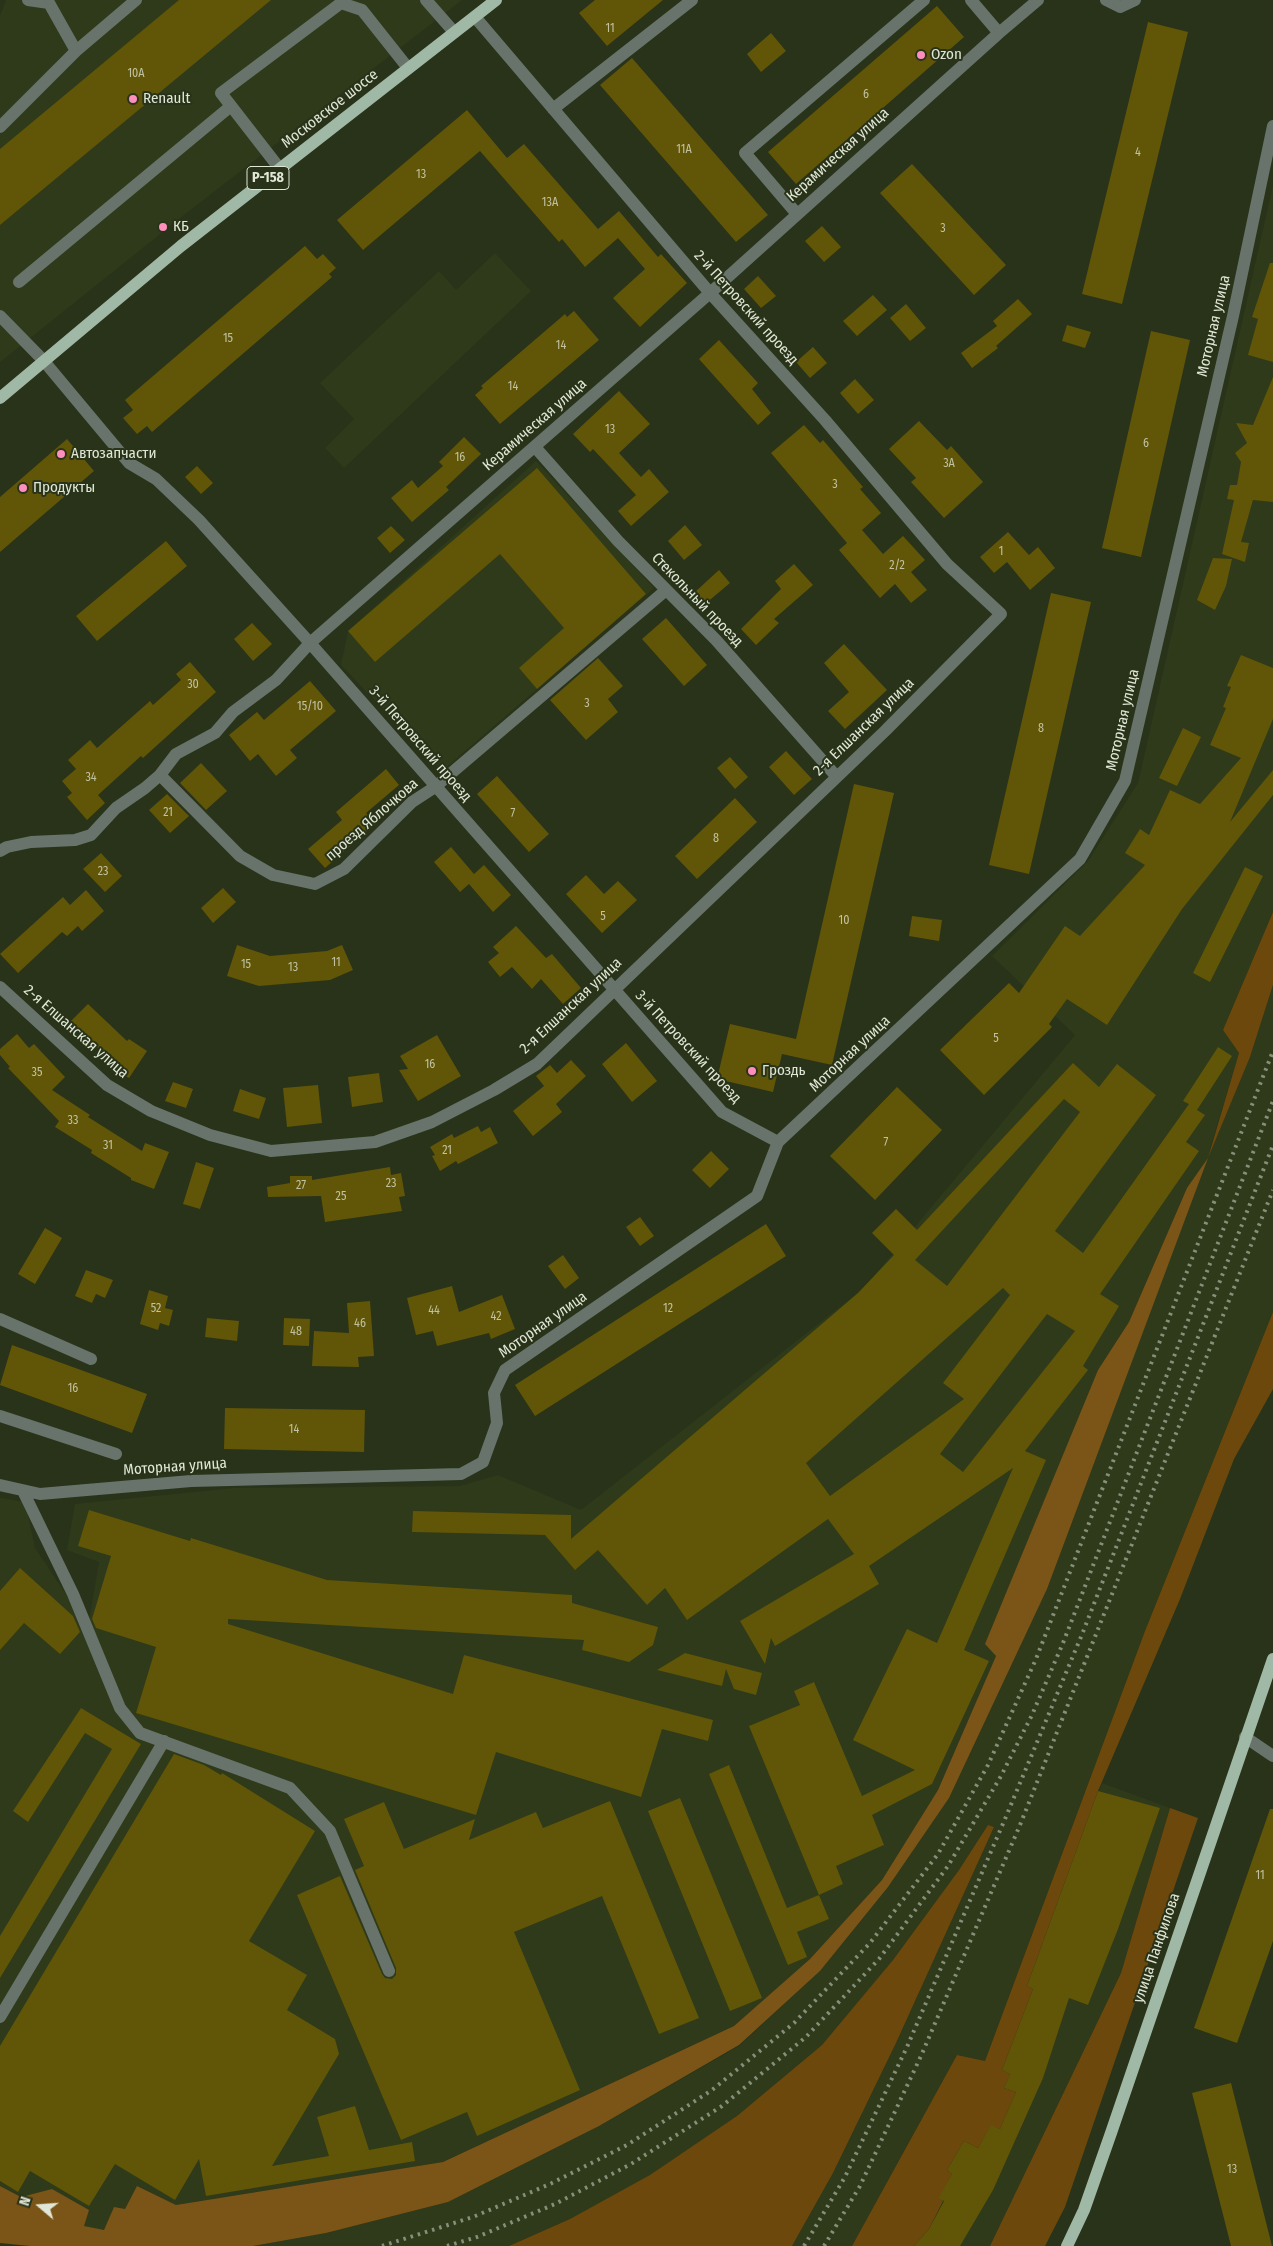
<!DOCTYPE html>
<meta charset="utf-8">
<style>
body{margin:0}
#map{position:relative;width:1273px;height:2246px;overflow:hidden;background:#293319;font-family:"Fira Sans Condensed",sans-serif}
canvas{display:block}
.north{position:absolute;left:15px;top:2181px;width:50px;height:50px;-webkit-text-stroke:4px #293319;paint-order:stroke;rotate:288deg;font-size:14px;font-weight:700;line-height:20px;text-align:center;color:#e0e7d6}
.north::after{content:'';display:block;margin:auto;width:18px;height:22px;background:#e0e7d6;clip-path:polygon(50% 0,100% 100%,50% 72%,0 100%)}
</style>
<div id="map">
<canvas width="1273" height="2246"></canvas>
<div class="north">N</div>
</div>
<script>
const ctx = document.querySelector('canvas').getContext('2d');
ctx.lineJoin = 'round';
function fill(path, color) {
  ctx.fillStyle = color;
  ctx.fill(path, 'evenodd');
}
function shape(rows) {
  const path = new Path2D();
  for (const r of rows) {
    path.moveTo(r[0], r[1]);
    for (let i = 2; i < r.length; i += 2) path.lineTo(r[i], r[i + 1]);
  }
  return path;
}
function trace(path, color, width, dash) {
  ctx.strokeStyle = color;
  ctx.lineWidth = width;
  ctx.lineCap = dash ? 'butt' : 'round';
  ctx.setLineDash(dash || []);
  ctx.stroke(path);
}
function write(font, color, halo, rows, align = 'center') {
  ctx.font = font + ' "Fira Sans Condensed",sans-serif';
  ctx.lineWidth = 4;
  ctx.setLineDash([]);
  ctx.textBaseline = 'middle';
  ctx.strokeStyle = halo;
  ctx.fillStyle = color;
  for (const [text, x, y, turn = 0] of rows) {
    ctx.save();
    ctx.translate(x, y);
    ctx.rotate((+turn || 0) * Math.PI / 180);
    ctx.textAlign = isNaN(turn) ? turn : align;
    if (halo) ctx.strokeText(text, 0, 0);
    ctx.fillText(text, 0, 0);
    ctx.restore();
  }
}
const built = shape([
 [6,0,462,0,180,218,0,362,0,16],
 [1273,185,1273,912,1223,1030,1239,1053,1209,1152,1250,1057,1273,985,1273,1312,1145,1631,985,2061,957,2055,852,2246,792,2246,833,2173,896,2043,994,1827,988,1825,959,1870,893,1960,822,2045,737,2116,650,2176,570,2219,509,2246,253,2246,326,2233,448,2202,599,2126,739,2046,820,1971,888,1887,949,1798,1047,1589,1122,1385,1187,1188,1129,1322,1098,1370,986,1644,996,1656,938,1790,882,1880,810,1959,734,2026,443,2162,176,2205,137,2186,125,2209,114,2208,104,2231,84,2226,53,2189,21,2197,0,2186,0,1498,25,1502,35,1548,88,1627,99,1562,67,1550,75,1504,234,1488,460,1486,498,1475,581,1510,864,1288,1075,1035,992,956,1088,861,1138,783],
 [495,253,531,291,344,468,325,448,354,419,320,383,439,271,456,290],
 [536,461,654,588,442,771,341,665,348,631],
 [1102,1783,1170,1808,1121,1973,990,2246,914,2246,929,2229,943,2202,938,2199,947,2170,964,2141,978,2148,991,2125,1016,2093,1004,2088,1002,2070,1033,1989,1027,1986]
]);
const green = shape([
 [1273,912,1273,985,1250,1057,1208,1158,1239,1053,1223,1030],
 [1273,1312,1273,1389,1234,1459,1180,1599,1098,1791,1027,1986,1033,1989,1002,2070,1010,2074,1004,2088,1016,2092,1000,2129,991,2126,978,2148,964,2141,947,2170,952,2174,939,2199,943,2201,929,2229,914,2246,852,2246,957,2055,985,2061,1145,1631],
 [1170,1808,1198,1818,1065,2207,1045,2246,990,2246,1121,1973],
 [988,1825,994,1827,896,2043,833,2173,792,2246,509,2246,570,2219,650,2175,737,2116,822,2045,893,1960,959,1870]
]);
const forest = shape([
 [1208,1158,1047,1589,949,1798,888,1887,820,1971,739,2045,599,2126,448,2202,326,2233,253,2246,30,2246,0,2243,0,2186,21,2197,52,2189,89,2210,84,2226,104,2230,114,2207,125,2209,137,2186,176,2205,443,2162,734,2026,810,1959,882,1880,938,1790,996,1656,985,1644,1098,1370,1129,1322,1187,1188]
]);
const building = shape([
 [179,0,271,0,0,225,0,149],
 [595,0,663,0,607,46,579,13],
 [937,6,964,37,796,184,768,152],
 [1148,22,1188,32,1122,304,1082,294],
 [771,33,786,51,761,72,747,54],
 [632,58,768,215,736,242,600,85],
 [467,110,507,158,524,144,598,229,619,211,658,257,661,254,687,283,640,327,613,298,645,269,618,238,585,267,562,239,559,242,480,151,363,250,337,220],
 [912,164,1006,265,974,295,880,193],
 [822,226,841,247,824,262,805,241],
 [305,246,317,259,323,254,336,268,329,274,332,277,152,432,147,426,137,434,123,418,133,410,125,400],
 [1270,263,1273,263,1273,362,1248,355,1258,319,1252,317],
 [758,276,776,296,761,308,744,289],
 [873,295,887,310,857,336,843,321],
 [1018,299,1032,314,996,346,998,348,972,368,961,353,997,326,993,321],
 [906,304,926,328,910,341,890,318],
 [574,311,599,340,500,424,475,395,483,388,481,386,565,314,567,317],
 [1067,325,1091,332,1085,348,1062,341],
 [1151,331,1190,340,1141,557,1102,548],
 [719,340,758,383,752,389,771,413,758,425,699,359],
 [813,347,827,363,810,378,796,362],
 [1273,377,1273,502,1253,500,1241,542,1249,543,1245,562,1222,554,1234,500,1227,499,1230,485,1237,485,1241,462,1235,453,1247,443,1236,423,1253,425],
 [855,379,874,400,858,414,840,393],
 [619,391,650,424,619,453,641,477,649,469,669,492,631,526,618,511,636,495,593,449,590,452,573,434],
 [919,421,947,450,951,446,983,482,944,518,911,482,916,478,889,449],
 [804,425,820,443,823,440,863,487,860,489,881,513,862,530,883,554,903,536,925,560,911,572,927,590,911,603,895,584,880,598,839,550,847,543,771,453],
 [464,437,481,454,446,487,449,490,412,522,391,498,412,480,418,488,443,466,439,462],
 [67,439,94,471,0,552,0,497],
 [197,466,213,483,201,494,185,477],
 [537,468,646,594,537,689,519,668,564,628,500,554,375,662,348,631],
 [685,525,702,545,684,560,668,541],
 [391,526,405,540,390,553,377,538],
 [1008,532,1029,555,1038,547,1055,568,1030,590,1007,562,994,573,980,557],
 [166,541,187,566,97,641,76,616],
 [1213,558,1232,559,1226,586,1215,610,1197,600],
 [794,564,813,585,774,619,779,623,756,645,741,629,781,589,775,581],
 [719,570,730,583,705,604,695,592],
 [1051,593,1091,602,1029,874,989,865],
 [666,618,707,665,684,686,642,639],
 [252,623,272,644,253,661,234,639],
 [844,644,887,690,845,729,828,711,849,692,824,663],
 [1241,655,1273,668,1273,719,1230,822,1273,770,1273,795,1182,909,1107,1025,1067,999,1049,1024,1052,1027,984,1095,940,1050,1009,983,1019,993,1065,926,1080,936,1145,865,1125,853,1140,829,1149,835,1170,790,1200,804,1241,758,1210,745,1226,708,1223,707,1231,687,1227,686],
 [598,658,623,686,608,699,618,712,586,740,550,700],
 [190,662,216,692,143,758,141,756,98,795,105,803,87,820,67,797,72,793,62,781,76,769,68,760,90,740,97,748,150,701,153,705,181,680,176,674],
 [310,681,336,711,290,750,297,758,276,776,258,754,250,761,229,735,257,712,264,720],
 [1183,728,1201,737,1177,786,1159,778],
 [786,751,812,779,794,795,769,767],
 [730,757,748,777,735,789,717,768],
 [201,763,227,791,206,810,180,783],
 [386,769,399,785,366,813,375,824,325,868,308,849,342,820,336,812],
 [497,776,549,834,529,852,477,794],
 [854,784,894,793,832,1065,782,1054,773,1092,717,1079,730,1024,796,1039],
 [167,794,189,816,170,833,149,810],
 [735,798,757,822,697,879,675,856],
 [451,847,474,874,484,865,511,895,493,912,469,884,460,892,434,862],
 [101,853,122,876,105,892,83,869],
 [1245,867,1263,876,1210,982,1193,973],
 [586,875,604,894,618,881,637,900,602,933,566,894],
 [223,888,236,902,213,923,201,908],
 [86,890,104,911,82,931,78,926,67,936,62,932,18,973,0,954,63,897,70,905],
 [912,916,942,920,939,941,909,936],
 [516,926,546,958,552,954,581,988,563,1004,541,979,532,989,512,967,500,977,488,962,499,953,493,947],
 [237,945,270,956,327,951,342,945,353,970,330,980,259,986,227,976],
 [88,1004,127,1041,129,1039,147,1051,129,1078,110,1066,113,1062,70,1022],
 [17,1034,29,1048,34,1044,65,1077,52,1090,90,1115,88,1117,142,1151,145,1143,169,1152,154,1189,131,1180,131,1178,91,1153,92,1150,55,1127,59,1121,8,1068,10,1067,0,1055,0,1049],
 [437,1035,461,1076,418,1101,399,1070,408,1069,400,1056],
 [626,1043,657,1081,632,1102,602,1064],
 [1218,1047,1232,1056,1197,1110,1205,1115,1186,1142,1199,1151,1100,1294,1119,1306,1083,1366,1088,1370,1025,1451,1046,1460,964,1650,989,1661,932,1784,872,1815,884,1845,836,1866,843,1884,819,1895,749,1726,800,1705,794,1691,814,1682,862,1796,915,1770,853,1740,907,1629,937,1643,1013,1468,869,1566,879,1584,775,1646,771,1638,765,1664,740,1621,854,1554,828,1519,687,1620,665,1588,647,1605,598,1550,575,1570,545,1535,412,1532,413,1511,571,1515,571,1539,858,1293,894,1255,872,1233,896,1209,917,1230,1073,1063,1099,1087,1117,1064,1156,1095,1055,1231,1083,1253,1189,1104,1183,1101],
 [1064,1099,1080,1112,947,1286,915,1260],
 [1003,1288,1010,1295,943,1383,964,1399,830,1496,806,1463],
 [1047,1314,1075,1331,963,1472,940,1454],
 [571,1060,586,1076,556,1104,562,1112,533,1136,513,1111,544,1086,536,1076,550,1065,557,1073],
 [379,1073,383,1102,352,1107,348,1077],
 [173,1082,193,1089,186,1108,165,1101],
 [318,1085,322,1123,287,1127,283,1088],
 [897,1087,942,1130,875,1200,830,1156],
 [240,1089,266,1098,259,1119,233,1111],
 [478,1126,481,1132,490,1127,498,1143,458,1164,456,1161,440,1171,432,1156,435,1155,430,1147,452,1134,454,1138],
 [711,1151,729,1169,710,1188,692,1170],
 [196,1162,214,1168,200,1209,183,1204],
 [390,1167,391,1175,401,1173,405,1196,399,1197,402,1211,325,1222,321,1196,268,1197,267,1187,290,1183,290,1176,312,1176,312,1180],
 [640,1217,654,1236,640,1246,626,1227],
 [766,1224,786,1256,535,1416,515,1385],
 [45,1228,62,1238,35,1284,18,1274],
 [563,1255,579,1278,565,1289,548,1266],
 [86,1270,113,1280,105,1298,96,1294,92,1303,75,1296],
 [452,1286,459,1312,502,1295,515,1329,491,1339,489,1333,437,1346,433,1331,416,1335,407,1298],
 [149,1290,168,1296,165,1308,173,1310,169,1326,160,1323,158,1330,140,1324],
 [370,1301,374,1356,358,1357,359,1367,312,1366,314,1331,349,1333,347,1303],
 [207,1318,239,1321,237,1341,205,1337],
 [284,1318,310,1319,309,1346,283,1345],
 [12,1345,147,1394,132,1433,0,1385],
 [225,1408,365,1410,364,1452,224,1449],
 [89,1510,190,1541,191,1538,327,1580,572,1595,572,1603,658,1627,653,1645,629,1662,582,1650,584,1640,228,1619,228,1624,453,1694,464,1655,713,1720,708,1741,662,1729,641,1797,496,1752,476,1815,136,1713,156,1647,96,1628,92,1619,111,1556,78,1546],
 [20,1568,73,1616,80,1632,60,1654,24,1623,0,1650,0,1591],
 [685,1653,762,1673,756,1695,734,1689,726,1669,722,1686,657,1670],
 [81,1708,141,1744,0,1978,0,1936,112,1749,85,1733,28,1822,13,1811],
 [174,1754,204,1765,221,1775,222,1773,315,1831,249,1941,307,1975,287,2010,335,2039,339,2054,272,2166,329,2156,317,2117,355,2106,369,2150,412,2142,415,2161,206,2196,199,2159,175,2200,115,2164,89,2206,30,2171,18,2192,0,2181,0,2046],
 [729,1765,787,1908,819,1895,829,1919,797,1932,807,1957,788,1965,709,1774],
 [1098,1791,1160,1808,1118,1929,1088,2005,1069,1998,1043,2078,993,2190,960,2246,914,2246,929,2229,944,2201,938,2199,952,2174,947,2170,964,2141,978,2148,991,2125,1000,2129,1016,2092,1004,2088,1010,2074,1002,2070,1033,1989,1027,1986],
 [680,1798,762,1998,730,2011,648,1811],
 [610,1801,699,2018,659,2034,602,1896,514,1932,580,2090,477,2136,467,2112,401,2140,297,1895,340,1876,382,1974,385,1978,392,1979,396,1975,396,1968,355,1870,364,1866,344,1819,384,1802,404,1849,475,1819,469,1840,536,1812,543,1828],
 [1270,1809,1273,1809,1273,1941,1237,2043,1194,2028],
 [1231,2083,1272,2246,1231,2246,1192,2093]
]);
const minor = shape([
 [426,0,454,32],
 [971,0,999,33,1038,0],
 [1106,0,1120,7,1135,0],
 [76,51,136,0],
 [553,109,692,0],
 [0,127,76,51,49,3,28,0],
 [280,169,221,93,341,3,362,10,408,68],
 [797,214,745,153,924,0],
 [19,282,231,106],
 [0,316,43,360,129,463,156,479,199,520,310,643,722,1112,778,1142],
 [535,447,618,541,716,640,836,776],
 [160,775,240,856,273,875,315,884,344,869,412,802,435,787,665,591],
 [0,851,7,847,31,842,75,840,91,835,116,808,145,788,160,775,176,754,215,733,233,712,276,680,310,643,710,293,999,33],
 [0,987,107,1085,151,1111,210,1135,271,1151,375,1142,432,1122,494,1090,537,1064,885,731,1001,614,947,564,825,420,710,293,475,17],
 [0,1319,91,1359],
 [0,1416,116,1454],
 [0,1485,40,1494,191,1481,461,1474,483,1462,497,1423,494,1393,505,1370,757,1196,778,1142,1080,859,1125,781,1233,316,1273,126],
 [23,1491,73,1594,120,1708,140,1733,290,1788,330,1831,389,1971],
 [1245,1737,1273,1756],
 [0,2017,164,1741]
]);
const major = shape([
 [0,398,181,246,496,0],
 [1067,2246,1084,2210,1111,2133,1273,1659]
]);
const rail = shape([
 [382,2246,473,2217,550,2184,627,2145,712,2090,794,2023,870,1943,938,1854,988,1765,1036,1659,1273,1051],
 [447,2246,477,2237,555,2204,631,2164,722,2106,806,2037,879,1959,948,1866,1001,1776,1032,1715,1063,1643,1273,1101],
 [804,2246,845,2177,907,2047,1005,1819,1083,1632,1273,1145],
 [824,2246,860,2186,921,2056,1020,1825,1273,1190]
]);
const markers = [
 [921,55,5,"#fe8ebc"],
 [133,99,5,"#fe8ebc"],
 [163,227,5,"#fe8ebc"],
 [61,454,5,"#fe8ebc"],
 [23,488,5,"#fe8ebc"],
 [752,1071,5,"#fe8ebc"]
];
const numberNames = [
 ["11",610,29],
 ["10А",136,74],
 ["6",866,95],
 ["11А",684,150],
 ["4",1138,153],
 ["13",421,175],
 ["13А",550,203],
 ["3",943,229],
 ["15",228,339],
 ["14",561,346],
 ["14",513,387],
 ["13",610,430],
 ["6",1146,444],
 ["16",460,458],
 ["3А",949,464],
 ["3",835,485],
 ["1",1001,552],
 ["2/2",897,566],
 ["30",193,685],
 ["3",587,704],
 ["15/10",310,707],
 ["8",1041,729],
 ["34",91,778],
 ["21",168,813],
 ["7",513,814],
 ["8",716,839],
 ["23",103,872],
 ["5",603,917],
 ["10",844,921],
 ["11",336,963],
 ["15",246,965],
 ["13",293,968],
 ["5",996,1039],
 ["16",430,1065],
 ["35",37,1073],
 ["33",73,1121],
 ["7",886,1143],
 ["31",108,1146],
 ["21",447,1151],
 ["23",391,1184],
 ["27",301,1186],
 ["25",341,1197],
 ["52",156,1309],
 ["12",668,1309],
 ["44",434,1311],
 ["42",496,1317],
 ["46",360,1324],
 ["48",296,1332],
 ["16",73,1389],
 ["14",294,1430],
 ["11",1260,1876],
 ["13",1232,2170]
];
const shields = [
 [268,178,42]
];
const shieldNames = [
 ["Р-158",268,178]
];
const poiNames = [
 ["Ozon",931,55],
 ["Renault",143,99],
 ["КБ",173,227],
 ["Автозапчасти",71,454],
 ["Продукты",33,488],
 ["Гроздь",762,1071]
];
const streetNames = [
 ["Московское шоссе",330,109,-38],
 ["Керамическая улица",838,155,-42],
 ["2-й Петровский проезд",746,308,48],
 ["Моторная улица",1214,326,-77],
 ["Керамическая улица",535,425,-41],
 ["Стекольный проезд",697,600,46],
 ["Моторная улица",1123,720,-77],
 ["2-я Елшанская улица",864,727,-44],
 ["3-й Петровский проезд",420,744,49],
 ["проезд Яблочкова",372,820,-41],
 ["2-я Елшанская улица",571,1006,-43],
 ["2-я Елшанская улица",76,1032,41],
 ["3-й Петровский проезд",688,1047,47],
 ["Моторная улица",850,1054,-43],
 ["Моторная улица",543,1325,-35],
 ["Моторная улица",175,1467,-4],
 ["улица Панфилова",1157,1948,-71]
];
fill(built, '#2e3a19');
fill(green, '#6c480c');
fill(forest, '#7b5417');
fill(building, '#615507');
trace(minor, '#68746b', 12);
trace(major, '#a0b9a6', 12);
trace(rail, '#878f7a', 4, [2.5, 5]);
for (const [x, y, r, color] of markers) {
  const dot = new Path2D();
  dot.arc(x, y, r, 0, 2 * Math.PI);
  ctx.fillStyle = color;
  ctx.fill(dot);
  trace(dot, '#293319', 2);
}
write('12px', '#c0c2a2', null, numberNames);
for (const [x, y, w] of shields) {
  const box = new Path2D();
  box.roundRect(x - w / 2, y - 11.5, w, 23, 4);
  ctx.fillStyle = '#293319';
  ctx.fill(box);
  trace(box, '#e0e7d6', 1);
}
write('bold 14px', '#e0e7d6', null, shieldNames);
write('15px', '#e0e7d6', '#293319', poiNames, 'left');
write('15px', '#e0e7d6', '#293319', streetNames);
</script>
